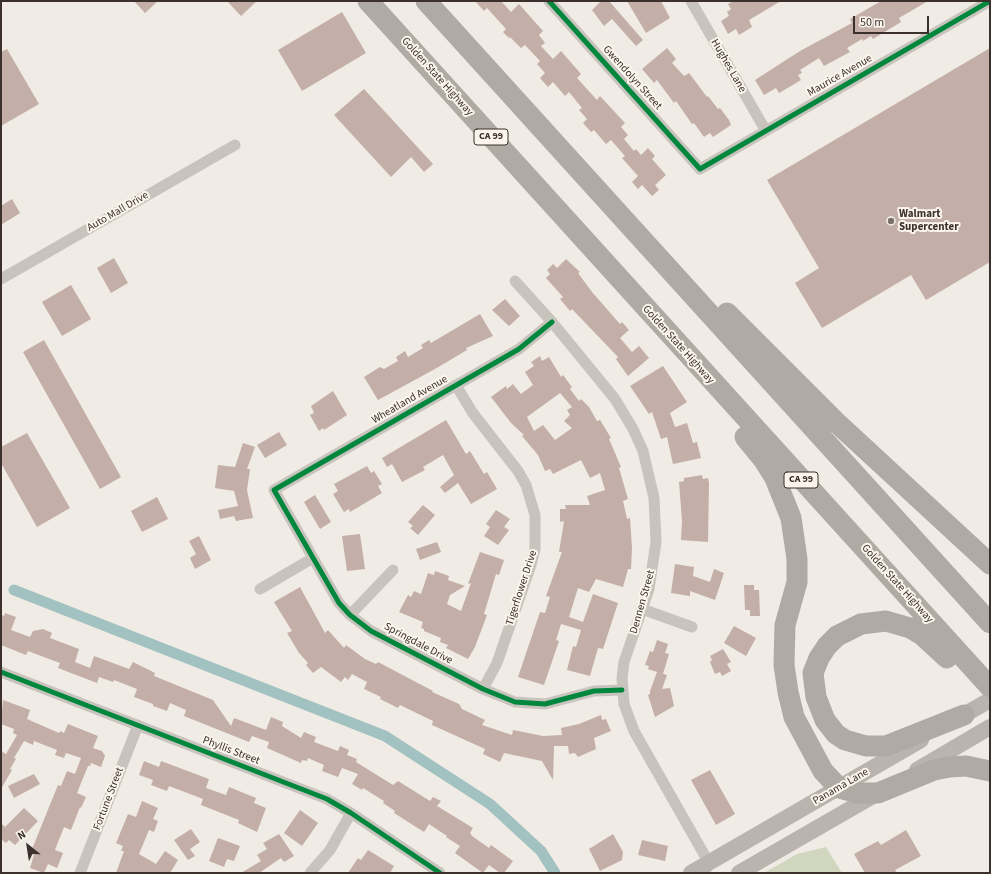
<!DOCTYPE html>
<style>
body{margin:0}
#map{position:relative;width:991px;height:874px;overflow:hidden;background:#f0ebe5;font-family:"Source Sans 3",sans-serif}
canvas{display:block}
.frame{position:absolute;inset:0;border:2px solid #3b302b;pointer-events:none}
.north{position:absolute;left:8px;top:826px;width:40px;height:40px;-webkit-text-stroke:3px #fbf5ee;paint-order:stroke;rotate:330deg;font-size:11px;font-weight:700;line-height:16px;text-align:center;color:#3b302b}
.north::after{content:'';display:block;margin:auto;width:14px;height:18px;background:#3b302b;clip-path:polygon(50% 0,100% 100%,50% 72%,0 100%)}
.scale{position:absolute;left:853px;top:16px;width:76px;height:18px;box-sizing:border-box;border:2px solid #3b302b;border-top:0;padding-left:5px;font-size:12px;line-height:14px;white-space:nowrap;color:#3b302b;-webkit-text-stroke:3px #fbf5ee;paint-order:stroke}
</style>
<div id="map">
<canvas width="991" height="874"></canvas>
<div class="frame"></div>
<div class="north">N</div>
<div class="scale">50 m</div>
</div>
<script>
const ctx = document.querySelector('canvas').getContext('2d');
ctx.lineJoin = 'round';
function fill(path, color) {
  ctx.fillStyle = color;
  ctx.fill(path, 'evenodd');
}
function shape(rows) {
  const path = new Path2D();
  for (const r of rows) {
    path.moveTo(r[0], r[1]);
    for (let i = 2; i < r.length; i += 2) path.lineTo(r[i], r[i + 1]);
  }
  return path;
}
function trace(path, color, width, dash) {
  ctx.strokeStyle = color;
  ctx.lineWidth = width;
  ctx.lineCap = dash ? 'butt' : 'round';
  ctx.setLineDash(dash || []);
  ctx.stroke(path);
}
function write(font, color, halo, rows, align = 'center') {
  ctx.font = font + ' "Source Sans 3",sans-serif';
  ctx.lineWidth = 4;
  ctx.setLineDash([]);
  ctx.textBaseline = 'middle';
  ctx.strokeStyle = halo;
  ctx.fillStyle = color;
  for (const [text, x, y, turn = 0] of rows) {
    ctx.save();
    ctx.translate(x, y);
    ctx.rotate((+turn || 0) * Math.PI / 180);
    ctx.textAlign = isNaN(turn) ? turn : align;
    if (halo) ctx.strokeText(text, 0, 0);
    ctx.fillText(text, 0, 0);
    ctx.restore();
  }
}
const green = shape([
 [826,847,842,873,764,873,797,854]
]);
const canal = shape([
 [14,590,385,736,490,804,541,851,555,873]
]);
const building = shape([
 [134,1,158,1,145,13],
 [227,1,257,1,241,16],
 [475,1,501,1,511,12,519,4,543,31,539,35,545,43,541,46,553,59,561,51,581,74,577,78,597,100,600,96,625,123,621,127,628,135,624,139,634,151,636,149,641,155,648,148,655,156,652,159,666,175,655,185,659,190,652,196,642,185,638,189,632,182,638,176,622,158,625,156,611,140,606,144,594,130,591,132,583,123,587,119,579,110,582,108,569,92,565,96,553,82,548,87,540,78,545,73,537,64,540,61,525,45,521,48,510,37,509,38,503,32,506,29,487,8,484,11],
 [601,1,609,1,643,40,636,46,612,19,604,26,592,10],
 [627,1,661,1,670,18,646,33],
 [733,1,781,1,749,20,752,27,739,35,736,29,728,34,721,21,729,16,727,12,731,9,728,4],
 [881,1,928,1,899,18,901,22,873,39,871,36,863,41,862,39,847,48,850,52,824,66,819,58,800,70,802,73,798,75,801,80,791,86,779,93,776,88,764,95,755,80,800,51,852,23,850,19],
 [342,12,366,53,302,91,278,50],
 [667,48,676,59,672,63,684,76,689,73,707,97,708,96,718,109,720,108,729,120,731,125,713,137,710,133,704,137,694,123,692,124,676,101,674,103,657,80,654,83,642,69],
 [990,48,990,262,926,300,911,275,822,328,795,283,819,268,767,180],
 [7,49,39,104,1,126,1,52],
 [364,89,433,164,424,172,411,157,391,177,334,115],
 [12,199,20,213,1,225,1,206],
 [114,258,128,283,111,293,97,268],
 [566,259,580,272,578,273,592,292,620,324,622,322,629,330,620,338,632,352,639,346,649,358,628,376,618,362,616,359,618,357,572,309,570,311,560,299,563,297,546,278,550,274,547,270,553,264,557,268],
 [71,285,91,319,62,336,42,302],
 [505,299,520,316,509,326,492,310],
 [480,314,493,336,466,348,467,350,435,369,378,400,364,377,380,367,384,369,398,361,396,357,405,351,408,357,423,348,421,345,429,340,431,343],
 [44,340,121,477,100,489,23,352],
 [540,356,542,361,549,357,561,377,563,375,572,387,570,389,579,401,581,399,589,407,597,421,600,420,611,438,609,439,621,467,619,468,628,499,623,501,627,519,630,518,632,548,631,569,628,569,623,587,596,579,589,592,578,588,569,617,583,622,593,594,618,603,603,649,598,648,590,676,567,670,573,646,576,647,581,630,561,624,556,640,559,641,544,685,518,677,540,612,545,613,550,597,546,596,562,552,559,552,564,521,560,522,560,509,566,509,565,505,590,505,587,496,605,490,600,473,590,478,581,460,553,474,550,469,545,471,538,455,522,436,524,435,511,423,491,397,506,386,507,389,513,384,521,394,533,385,525,372,534,366,531,362],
 [560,393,572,407,567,410,570,415,564,421,572,428,555,440,543,425,534,431,527,417],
 [663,366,687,402,670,413,675,427,687,423,693,443,697,442,701,458,673,464,667,437,661,439,652,412,649,414,630,386],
 [333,391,347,415,324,430,323,428,319,431,310,415,314,413,311,406],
 [446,420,466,454,470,451,484,474,487,472,497,489,471,504,458,483,445,493,440,487,454,475,443,455,423,467,425,470,402,482,392,464,387,467,382,458],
 [279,432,287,445,265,458,257,445],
 [27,433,70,508,37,527,1,463,1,447],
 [243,443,255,447,247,469,250,469,247,490,253,518,236,521,234,516,220,519,218,510,238,506,234,491,215,488,218,465,235,467],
 [367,466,371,473,374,471,382,484,378,486,382,493,350,512,349,509,344,512,333,494,338,491,334,484],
 [702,475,703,479,708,478,709,483,708,542,681,540,682,521,679,482,684,481,684,478],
 [315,495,331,522,320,529,304,502],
 [157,497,168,519,142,532,131,511],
 [423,505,435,515,418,535,410,528,413,526,408,522],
 [496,510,510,519,504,527,509,530,498,545,484,536,490,527,486,524],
 [360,534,365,569,347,571,342,536],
 [199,536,211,560,195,569,190,558,196,554,189,541],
 [437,542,441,552,420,560,416,549],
 [480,552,504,560,499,575,496,574,484,614,487,615,475,647,468,659,446,648,448,645,440,642,441,638,424,631,424,629,421,628,423,622,399,612,408,595,411,597,414,591,421,594,428,573,434,575,435,571,449,576,448,580,465,586,450,595,447,604,461,611,471,583,468,584],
 [675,564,694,567,693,576,710,582,714,569,724,573,715,600,690,591,690,596,671,593],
 [744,585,754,585,754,590,759,590,760,616,750,616,750,610,745,610],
 [300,587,325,633,328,630,344,648,346,645,365,659,376,664,378,662,433,691,432,692,459,704,462,709,485,720,482,725,512,735,513,730,543,736,562,735,561,728,579,724,601,715,602,720,606,719,611,731,594,738,596,749,578,757,575,753,569,754,568,746,554,746,553,780,542,761,504,753,500,762,483,754,485,749,432,725,433,721,400,705,398,708,380,699,381,697,364,689,367,682,352,674,348,680,345,677,341,682,321,667,313,673,306,665,308,663,299,653,287,633,292,631,274,602],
 [5,613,16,617,11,630,30,637,33,631,43,629,52,633,50,638,79,649,75,662,90,668,94,656,129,669,133,662,155,673,154,676,213,700,231,726,234,718,266,730,271,717,283,722,282,726,301,738,304,732,316,737,314,742,338,751,340,746,349,750,347,755,357,759,356,762,393,785,398,781,430,801,433,797,441,801,437,806,473,828,470,833,472,836,489,848,491,845,513,861,504,873,500,873,489,865,483,873,455,853,460,846,446,837,447,836,429,824,424,832,394,813,395,811,383,803,384,801,363,788,362,790,352,784,358,774,342,768,338,777,322,771,324,765,308,758,307,761,302,760,301,763,267,748,269,742,252,736,249,742,184,716,186,710,170,703,167,711,153,706,153,704,134,697,137,689,114,680,113,682,99,677,97,683,58,668,60,663,49,659,28,651,26,655,1,645,1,615,4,616],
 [734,626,756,638,746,656,724,643],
 [657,640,668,644,665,653,669,654,663,674,648,669,649,666,645,665,650,651,653,652],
 [723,649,731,662,727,664,731,671,722,676,720,672,715,674,710,662,712,660,710,656],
 [657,672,667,675,662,689,670,688,674,706,655,717,648,695,650,694,650,691],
 [3,700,30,710,27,719,59,733,60,731,64,733,68,724,98,736,93,748,102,751,105,756,101,767,91,763,90,766,88,766,77,793,86,797,81,808,80,807,71,830,64,827,55,850,63,853,57,868,48,864,44,873,30,868,34,855,30,854,58,785,61,786,67,771,75,774,81,758,66,753,64,758,55,755,57,750,34,741,33,745,24,741,14,758,16,759,10,769,12,770,1,789,1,751,6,754,17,735,13,733,14,729,1,724],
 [144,761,159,767,161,761,209,779,206,788,226,795,229,787,256,798,254,803,266,808,257,832,238,823,239,820,201,805,203,799,169,786,167,791,151,785,153,780,139,775],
 [710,770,735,814,716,825,691,780],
 [34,774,40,784,14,798,8,786],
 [142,801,158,808,153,819,158,821,154,832,149,830,139,854,156,864,165,851,178,860,170,873,116,873,124,851,121,851,123,846,116,843,128,814,136,817],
 [24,808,38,821,15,845,9,840,6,843,1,839,1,823,5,827],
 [300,810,318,823,302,846,284,833],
 [191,829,200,842,190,849,195,856,188,860,174,840],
 [906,830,921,856,895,870,897,873,865,873,854,854,878,841,881,845],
 [279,834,294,856,284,862,281,858,259,873,241,873,261,861,257,855,267,849,263,843],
 [613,834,623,852,622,860,600,871,589,849],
 [218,838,240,846,234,861,227,859,224,867,209,861],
 [642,840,668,846,665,861,638,855],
 [368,850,394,866,390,873,348,873,358,858,361,860]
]);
const minor = shape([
 [549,1,700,169,990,1],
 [691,1,766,131],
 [1,279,235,145],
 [515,281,552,322,615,399,633,429,643,451,654,498,656,542,649,589,624,662,622,678,624,704,634,731,709,863,707,868],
 [552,322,519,349,274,490,339,603,350,615,371,631,483,689,515,702,545,704,594,691,622,690],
 [456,385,472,412,518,471,526,485,535,515,535,549,531,565,497,663,483,689],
 [260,589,313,558],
 [642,609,692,627],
 [350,615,393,570],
 [1,672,327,799,351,813,440,873],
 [80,873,138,725],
 [310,873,330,850,351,813]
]);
const secondary = shape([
 [953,721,990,700],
 [917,770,990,727],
 [691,873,921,740],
 [739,873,878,793]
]);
const motorway = shape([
 [368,1,990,687],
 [426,1,990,623],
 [727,313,836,422,990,564],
 [745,437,763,459,775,478,791,518,797,559,797,582,785,625,784,665,788,692,794,717,823,771,839,788,857,793,878,793,934,770,950,767,966,766,990,771],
 [947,658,922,635,910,628,886,621,861,624,837,636,827,646,819,658,813,673,816,697,825,720,836,734,845,740,866,746,886,746,964,715]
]);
const cycleway = shape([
 [549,1,700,169,990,1],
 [552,322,519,349,274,490,339,603,350,615,371,631,483,689,515,702,545,704,594,691,622,690],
 [1,672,327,799,351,813,440,873]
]);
const markers = [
 [891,221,4,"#7a716c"]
];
const shields = [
 [491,137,34],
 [801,480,34]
];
const shieldNames = [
 ["CA 99",491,137],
 ["CA 99",801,480]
];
const streetNames = [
 ["Hughes Lane",728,66,60],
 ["Maurice Avenue",840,76,-30],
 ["Golden State Highway",437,77,48],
 ["Gwendolyn Street",632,78,48],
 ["Auto Mall Drive",118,212,-30],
 ["Golden State Highway",678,345,48],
 ["Wheatland Avenue",410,400,-30],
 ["Golden State Highway",897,584,48],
 ["Tigerflower Drive",522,588,-72],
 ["Dennen Street",643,602,-74],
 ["Springdale Drive",418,644,28],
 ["Phyllis Street",231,751,21],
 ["Panama Lane",841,787,-30],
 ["Fortune Street",109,799,-69]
];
const poiNames = [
 ["Walmart",899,215],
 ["Supercenter",899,228]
];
fill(green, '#d1d6bf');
trace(canal, '#a1c2c1', 11);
fill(building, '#c3afa7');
trace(minor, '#c9c3be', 11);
trace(secondary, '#bab3ae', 16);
trace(motorway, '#afaaa4', 21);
trace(cycleway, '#00873e', 5);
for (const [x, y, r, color] of markers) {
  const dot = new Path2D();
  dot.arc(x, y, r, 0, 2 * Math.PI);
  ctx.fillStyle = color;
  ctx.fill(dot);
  trace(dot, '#fbf5ee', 1.5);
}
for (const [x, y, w] of shields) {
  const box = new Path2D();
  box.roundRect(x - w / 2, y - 8, w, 16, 3);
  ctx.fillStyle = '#fbf5ee';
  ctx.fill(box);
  trace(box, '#3b302b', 1);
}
write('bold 10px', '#3b302b', null, shieldNames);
write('11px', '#3b302b', '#fbf5ee', streetNames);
write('bold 11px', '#3b302b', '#fbf5ee', poiNames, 'left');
</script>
